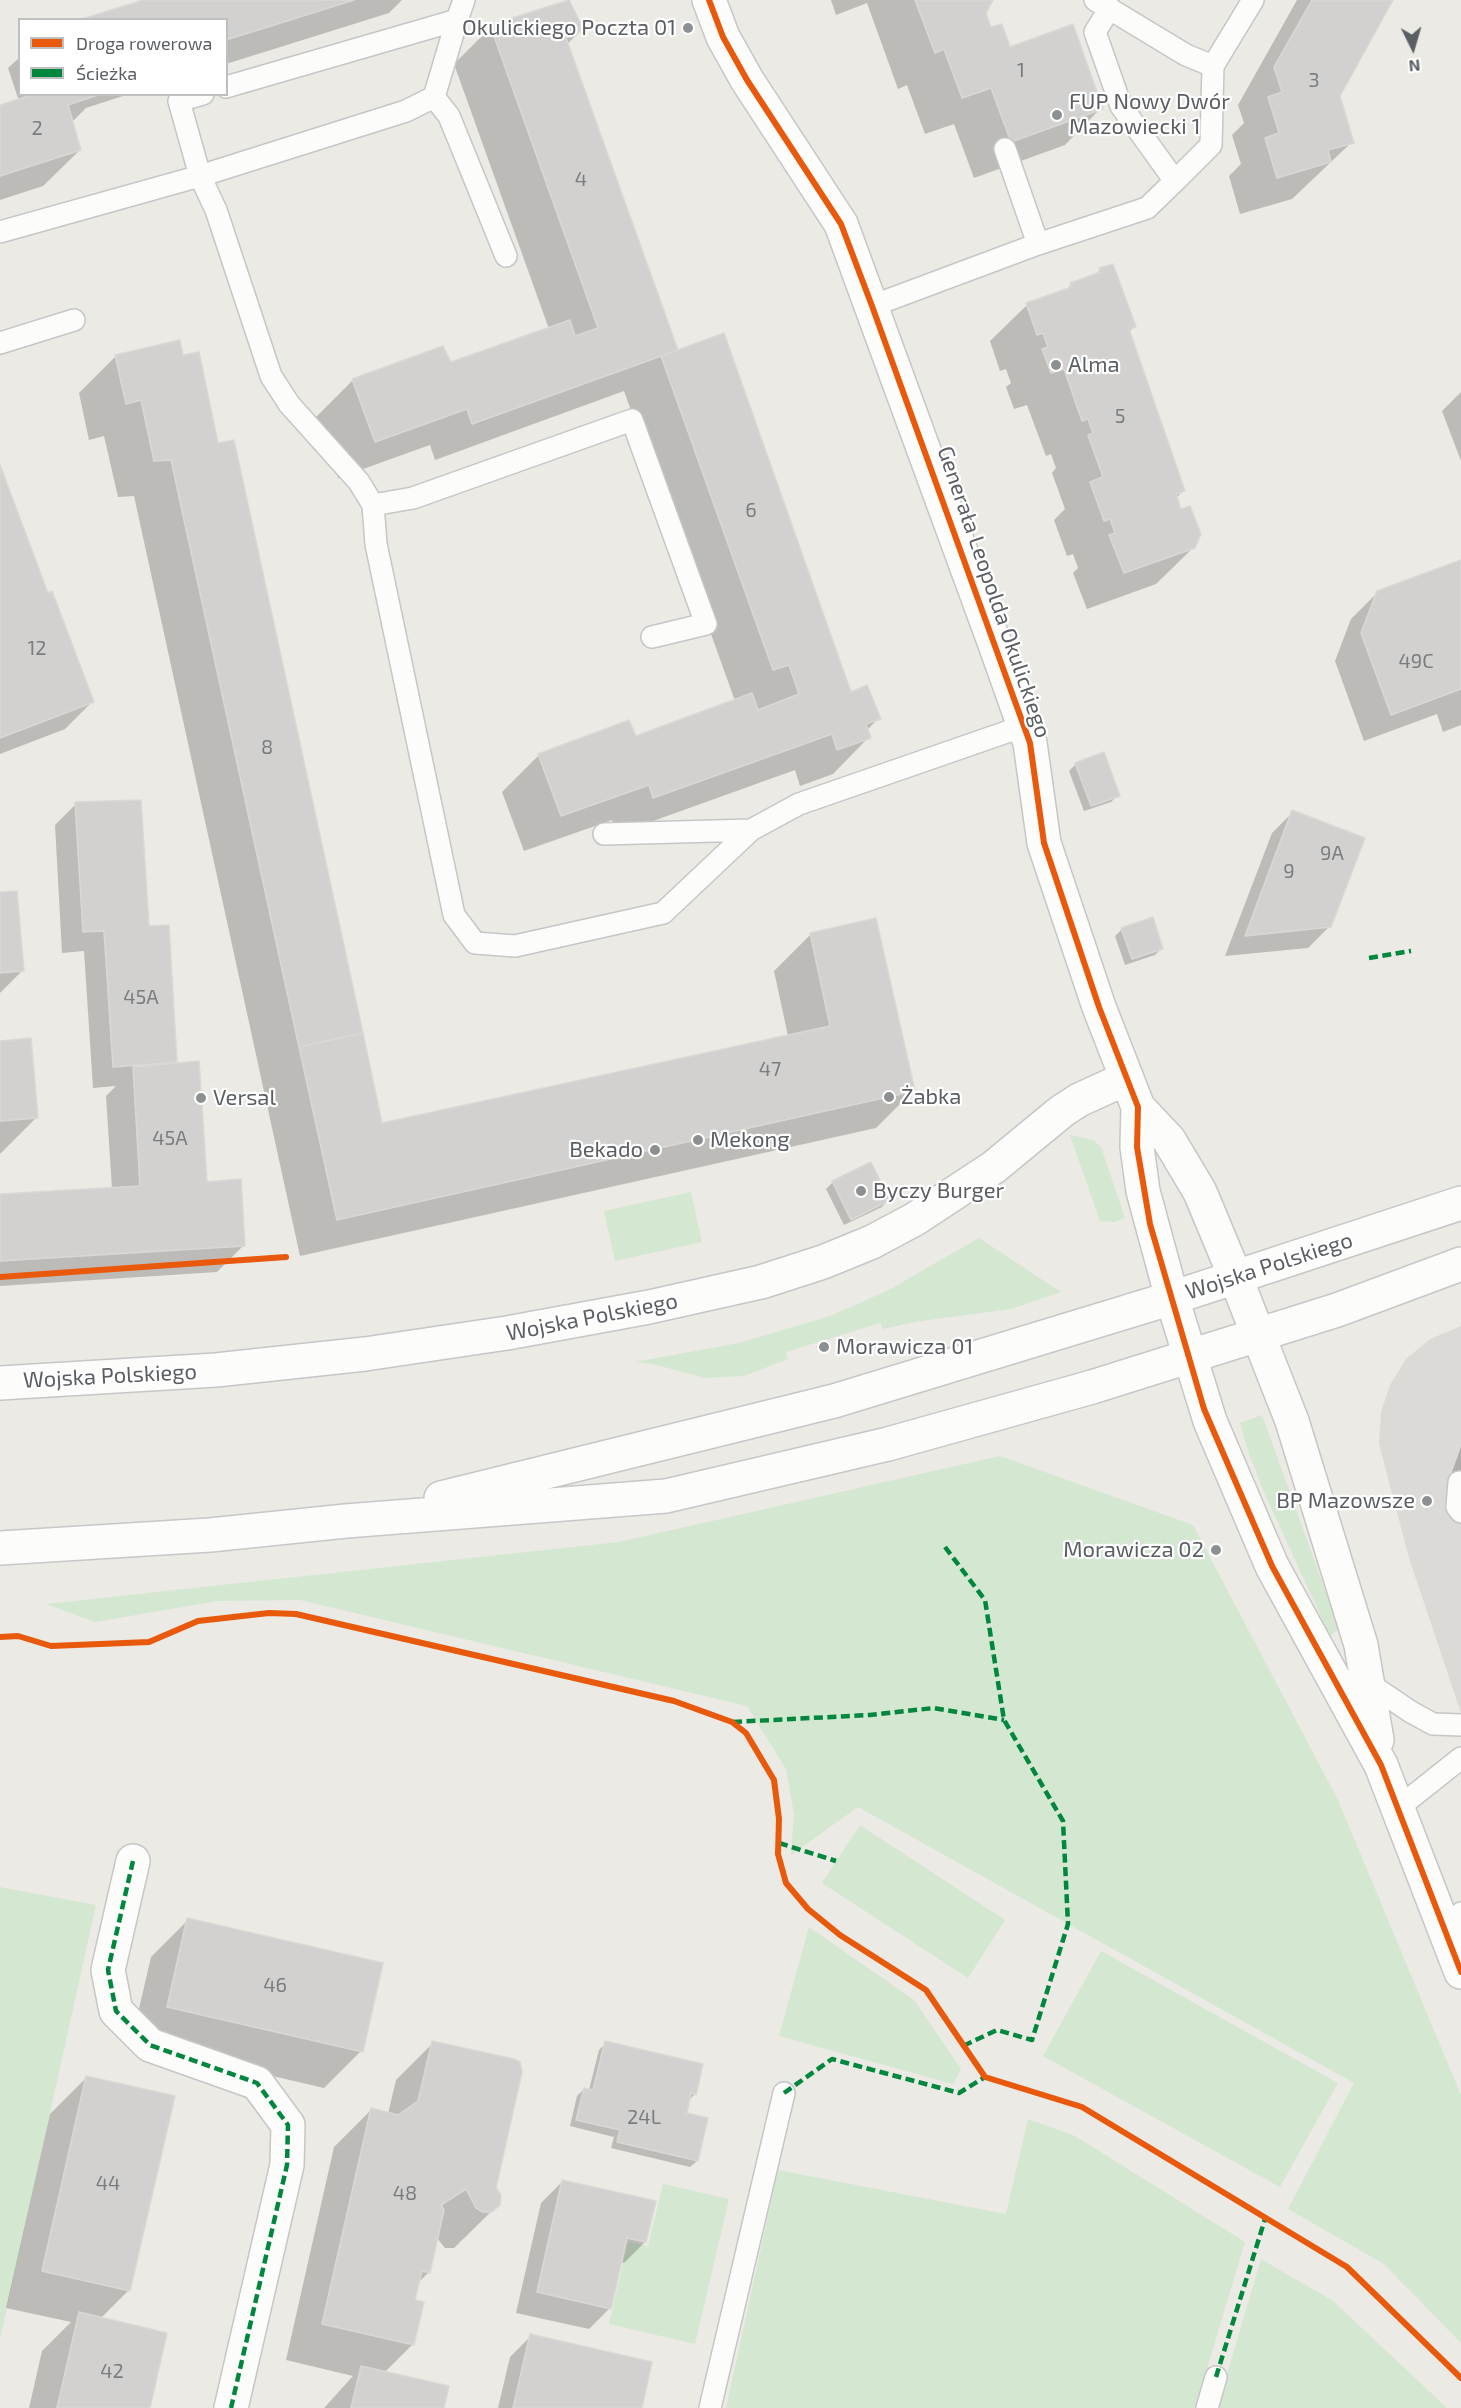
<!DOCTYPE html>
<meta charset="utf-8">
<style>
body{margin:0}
#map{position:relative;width:1461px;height:2408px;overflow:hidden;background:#ebeae5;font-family:"Exo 2",sans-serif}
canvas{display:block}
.legend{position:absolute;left:18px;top:18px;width:210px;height:78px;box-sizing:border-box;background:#fff;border:2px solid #bdbfc1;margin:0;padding:8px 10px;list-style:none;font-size:18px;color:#5b5f63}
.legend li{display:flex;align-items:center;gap:12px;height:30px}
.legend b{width:30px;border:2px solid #bdbfc1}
.north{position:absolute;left:1383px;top:18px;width:60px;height:60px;-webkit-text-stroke:4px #fff;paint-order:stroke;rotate:175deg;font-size:16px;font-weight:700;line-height:24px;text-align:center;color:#5b5f63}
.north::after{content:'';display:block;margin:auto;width:21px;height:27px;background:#5b5f63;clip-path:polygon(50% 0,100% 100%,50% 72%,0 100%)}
</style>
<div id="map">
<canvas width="1461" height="2408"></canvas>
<ul class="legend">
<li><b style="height:8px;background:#e8590c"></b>Droga rowerowa</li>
<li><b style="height:8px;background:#00873e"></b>Ścieżka</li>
</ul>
<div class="north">N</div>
</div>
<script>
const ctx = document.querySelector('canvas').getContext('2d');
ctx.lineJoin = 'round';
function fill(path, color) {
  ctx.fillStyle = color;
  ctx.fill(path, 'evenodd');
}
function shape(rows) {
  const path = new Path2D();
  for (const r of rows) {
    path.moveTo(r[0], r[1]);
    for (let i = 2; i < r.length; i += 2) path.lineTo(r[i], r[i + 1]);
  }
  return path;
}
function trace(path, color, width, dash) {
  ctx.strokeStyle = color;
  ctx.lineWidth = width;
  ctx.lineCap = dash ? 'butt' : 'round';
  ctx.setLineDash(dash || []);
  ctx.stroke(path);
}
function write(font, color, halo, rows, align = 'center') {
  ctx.font = font + ' "Exo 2",sans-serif';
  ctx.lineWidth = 4.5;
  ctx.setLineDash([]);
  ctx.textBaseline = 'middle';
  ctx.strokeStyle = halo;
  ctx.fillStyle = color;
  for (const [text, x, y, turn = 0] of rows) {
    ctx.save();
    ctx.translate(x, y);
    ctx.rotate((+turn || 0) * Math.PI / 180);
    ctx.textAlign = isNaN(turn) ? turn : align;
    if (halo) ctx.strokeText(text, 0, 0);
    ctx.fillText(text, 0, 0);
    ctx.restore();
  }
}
const industrial = shape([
 [1461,1326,1461,1713,1409,1558,1379,1444,1381,1412,1390,1385,1406,1359,1430,1339]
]);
const green = shape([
 [1070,1135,1093,1140,1101,1147,1125,1218,1114,1222,1100,1221],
 [691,1192,702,1242,615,1261,604,1211],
 [979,1238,1061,1292,1011,1309,914,1322,883,1329,880,1323,786,1352,788,1359,744,1376,705,1378,653,1364,635,1362,739,1343,830,1316,887,1291],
 [1262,1415,1339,1629,1330,1636,1263,1490,1249,1454,1240,1423],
 [1000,1456,1193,1525,1338,1800,1461,2095,1461,2343,1384,2264,1288,2209,1354,2083,858,1807,791,1855,794,1814,786,1769,747,1706,300,1600,218,1601,95,1622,46,1604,619,1542],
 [860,1825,1005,1920,968,1978,822,1883],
 [0,1887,96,1905,0,2339],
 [809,1927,914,2000,961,2069,953,2084,779,2036],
 [1101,1951,1338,2083,1280,2187,1043,2056],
 [1028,2119,1075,2136,1245,2242,1195,2408,726,2408,778,2170,1006,2214],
 [663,2184,729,2199,695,2344,609,2324,628,2242,648,2246],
 [1261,2259,1333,2301,1447,2408,1217,2408]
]);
const shadow = shape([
 [148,0,402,0,389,13,226,64,226,20],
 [831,0,991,0,985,13,991,29,1009,49,1101,108,1065,145,974,178,954,124,925,134,907,85,898,89,867,3,836,15],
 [1297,0,1391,0,1339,96,1352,142,1292,199,1240,214,1229,176,1241,164,1232,135,1244,123,1238,105],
 [491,27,582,30,566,45,677,352,850,694,879,718,867,730,869,737,833,774,800,786,795,770,617,834,612,820,524,851,502,792,539,755,635,737,735,701,624,391,435,460,430,445,338,478,316,417,353,380,450,364,549,329,454,64],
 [20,57,20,94,129,94,86,108,72,122,80,150,43,186,0,200,0,107,19,101,8,68],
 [1100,270,1134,327,1128,333,1183,491,1176,498,1194,547,1156,584,1087,609,1073,573,1078,568,1073,554,1067,556,1054,520,1065,509,1052,473,1056,468,1051,454,1046,456,1027,405,1014,409,1006,387,1011,383,1006,369,1000,371,990,341,1027,305,1065,291,1071,285,1094,276],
 [116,356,182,357,217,445,381,1125,788,1036,774,971,811,934,913,1091,876,1128,300,1256,134,496,118,497,104,436,89,440,79,393],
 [1461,392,1461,461,1442,411],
 [0,469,47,596,92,702,65,729,0,754],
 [1461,562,1461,725,1443,732,1437,714,1364,741,1335,661,1351,619,1378,592],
 [1076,764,1118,795,1111,802,1084,811,1069,771],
 [76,804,176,1061,172,1065,205,1183,244,1245,217,1272,0,1286,0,1196,112,1189,106,1096,116,1086,93,1088,84,951,62,953,55,825],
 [1293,812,1329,927,1308,948,1225,956,1272,833],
 [0,894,23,970,0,993],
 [1122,929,1162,948,1155,955,1125,965,1115,936],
 [0,1042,37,1117,0,1154],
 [870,1164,888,1200,882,1207,844,1225,826,1189,832,1183],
 [1461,1447,1461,1491,1447,1486],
 [188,1920,361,2051,324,2088,131,2043,151,1957],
 [433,2043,499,2204,454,2248,445,2248,437,2238,429,2272,417,2284,413,2302,413,2344,384,2373,442,2408,324,2408,353,2376,286,2360,334,2147,371,2110,388,2114,396,2080],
 [606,2043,695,2094,688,2101,685,2114,697,2161,690,2167,611,2148,614,2137,570,2126,577,2096,584,2089,589,2090,599,2050],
 [87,2077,129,2290,100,2319,148,2408,29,2408,42,2351,71,2322,6,2308,50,2114],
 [562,2182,645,2242,624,2263,620,2262,610,2308,589,2329,516,2313,541,2203],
 [531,2336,640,2408,498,2408,510,2357]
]);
const building = shape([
 [143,0,354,0,226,40,226,20,79,20,143,0],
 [569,0,584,30,566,38,678,350,472,424,467,409,375,442,352,379,443,346,451,362,570,320,575,336,598,328,490,25,569,0],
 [915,0,993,0,986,13,991,27,1002,24,1010,47,1073,24,1103,109,1011,142,991,88,962,98,944,49,935,53,915,0],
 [1312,0,1393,0,1340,96,1354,143,1328,150,1331,162,1277,178,1265,138,1279,133,1268,97,1282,92,1274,67,1312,0],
 [34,94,101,94,68,105,81,150,0,176,0,105,34,94],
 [1113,264,1136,327,1129,329,1185,491,1176,494,1181,509,1190,506,1201,534,1195,548,1124,573,1109,535,1115,533,1110,519,1104,521,1090,482,1103,477,1088,435,1093,433,1088,419,1082,421,1064,369,1051,373,1042,349,1048,347,1043,333,1037,335,1026,303,1072,287,1070,283,1101,272,1099,268,1113,264],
 [724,333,851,692,867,685,881,719,866,724,871,738,837,750,832,734,653,798,649,785,561,816,538,754,629,720,636,736,752,693,758,710,799,694,789,665,773,670,661,356,724,333],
 [180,340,183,355,199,352,218,443,234,440,363,1033,299,1047,171,460,154,461,141,400,126,404,115,355,180,340],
 [0,465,48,593,52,591,94,702,0,738,0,465],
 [1461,560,1461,689,1391,715,1361,633,1377,591,1461,560],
 [1104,752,1120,796,1091,806,1075,763,1104,752],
 [141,800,149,926,169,925,177,1062,113,1067,104,931,83,932,75,802,141,800],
 [1292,810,1365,838,1331,927,1245,936,1292,810],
 [17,891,24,971,0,973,0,892,17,891],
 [1153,917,1163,949,1132,959,1121,928,1153,917],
 [876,918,915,1091,337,1220,299,1047,363,1033,382,1123,830,1026,810,933,876,918],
 [31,1038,38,1118,0,1121,0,1041,31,1038],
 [199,1061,207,1182,241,1179,245,1246,0,1261,0,1194,140,1186,133,1067,199,1061],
 [871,1162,890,1200,851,1220,832,1181,871,1162],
 [187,1918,383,1963,363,2052,167,2007,187,1918],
 [432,2041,514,2059,520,2062,522,2072,496,2188,501,2195,500,2205,492,2212,482,2212,476,2208,466,2189,441,2205,444,2210,430,2273,422,2271,415,2300,424,2302,414,2345,322,2324,371,2108,398,2115,418,2101,432,2041],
 [605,2041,703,2064,696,2095,691,2093,687,2113,708,2118,698,2161,617,2142,620,2130,576,2120,584,2088,593,2090,605,2041],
 [86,2076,175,2096,130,2291,42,2271,86,2076],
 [562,2180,656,2201,646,2242,627,2238,611,2309,537,2292,562,2180],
 [79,2312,167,2333,150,2408,57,2408,79,2312],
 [530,2334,652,2362,642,2408,513,2408,530,2334],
 [361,2366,449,2386,444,2408,351,2408,361,2366]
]);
const service = shape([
 [1095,0,1186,55,1213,66,1253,0],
 [457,20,434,97,449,116,506,256],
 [226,87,457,20,464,0],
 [203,94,179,101,200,176,406,111,434,97],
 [1005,149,1038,244],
 [1175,181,1211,145,1213,66],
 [0,232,200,176,216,210,271,376,289,404,359,482,373,505,376,544,454,915,475,943,515,946,663,913,751,830,799,804,1024,726],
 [872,306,1038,244,1147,208,1175,181,1121,106,1095,32,1110,8],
 [0,343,74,320],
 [373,505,413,498,632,420,706,624,652,637],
 [604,834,751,830],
 [1459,1482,1457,1507,1461,1512],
 [1368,1683,1411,1712,1433,1724,1461,1725],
 [1398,1808,1461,1758],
 [1451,1946,1461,1913],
 [710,2408,784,2093],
 [1207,2408,1216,2377]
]);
const minor = shape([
 [709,0,723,37,747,80,841,224,996,647,1030,743,1044,843,1099,1007,1138,1107,1137,1147,1143,1191,1172,1298],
 [1138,1107,1169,1140,1200,1192,1235,1276],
 [0,1383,216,1370,365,1354,507,1333,649,1307,761,1282,823,1262,872,1242,915,1219,994,1167,1062,1111,1079,1100,1127,1078],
 [133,1861,108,1970,116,2011,150,2045,257,2083,288,2125,287,2165,231,2408]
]);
const tertiary = shape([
 [1235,1276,1292,1421,1361,1645,1377,1740],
 [1172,1298,1210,1421,1272,1566,1381,1765,1461,1972]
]);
const secondary = shape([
 [441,1498,834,1401,1172,1298,1461,1203],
 [0,1548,210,1535,346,1521,666,1496,888,1444,1092,1387,1337,1310,1461,1264]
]);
const quiet = shape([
 [1369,958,1411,951],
 [945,1547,985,1600,1004,1720,1063,1821,1068,1924,1032,2040,997,2030,963,2046],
 [733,1722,870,1715,934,1708,1004,1720],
 [779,1843,836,1861],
 [133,1861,108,1970,116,2011,150,2045,257,2083,288,2125,287,2165,231,2408],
 [784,2093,832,2059,959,2093,985,2077],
 [1216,2377,1265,2219]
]);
const cycleway = shape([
 [709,0,723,37,747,80,841,224,872,306,1030,743,1044,843,1099,1007,1138,1107,1137,1147,1150,1224,1204,1409,1272,1566,1381,1765,1461,1972],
 [0,1277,286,1257],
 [0,1637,18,1636,51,1646,149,1642,198,1621,269,1613,296,1614,674,1701,732,1722,746,1733,774,1780,779,1819,778,1854,786,1883,808,1909,840,1935,926,1990,985,2077,1082,2107,1347,2267,1461,2378]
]);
const markers = [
 [688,28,6,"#8d9090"],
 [1057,115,6,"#8d9090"],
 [1056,365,6,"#8d9090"],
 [889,1097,6,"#8d9090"],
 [201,1098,6,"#8d9090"],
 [698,1140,6,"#8d9090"],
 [655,1150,6,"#8d9090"],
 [861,1191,6,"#8d9090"],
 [824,1347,6,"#8d9090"],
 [1427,1501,6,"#8d9090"],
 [1216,1550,6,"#8d9090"]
];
const numberNames = [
 ["1",1021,70],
 ["3",1314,80],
 ["2",37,128],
 ["4",581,179],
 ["5",1120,416],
 ["6",751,510],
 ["12",37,648],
 ["49C",1416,661],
 ["8",267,747],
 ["9A",1332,853],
 ["9",1289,871],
 ["45A",141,997],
 ["47",770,1069],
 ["45A",170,1138],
 ["46",275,1985],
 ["24L",644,2117],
 ["44",108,2183],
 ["48",405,2193],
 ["42",112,2371]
];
const poiNames = [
 ["Okulickiego Poczta 01",676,28,"right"],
 ["FUP Nowy Dwór",1069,102],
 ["Mazowiecki 1",1069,127],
 ["Alma",1068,365],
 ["Żabka",901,1097],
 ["Versal",213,1098],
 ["Mekong",710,1140],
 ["Bekado",643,1150,"right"],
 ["Byczy Burger",873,1191],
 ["Morawicza 01",836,1347],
 ["BP Mazowsze",1415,1501,"right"],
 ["Morawicza 02",1204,1550,"right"]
];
const streetNames = [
 ["Generała Leopolda Okulickiego",994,592,71],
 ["Wojska Polskiego",1269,1266,-18],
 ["Wojska Polskiego",592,1317,-11],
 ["Wojska Polskiego",110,1376,-3]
];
fill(industrial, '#dcdad6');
fill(green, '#d4e7d1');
fill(shadow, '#0003');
fill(building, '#d2d1cf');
trace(building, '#dad8d4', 1.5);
trace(service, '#c6c6c6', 24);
trace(minor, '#c6c6c6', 36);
trace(tertiary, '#c6c6c6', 36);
trace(secondary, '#c7c7c7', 36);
trace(service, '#fcfcfb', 21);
trace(minor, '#fcfcfb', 33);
trace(tertiary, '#fcfcfb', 33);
trace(secondary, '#fcfcfb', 33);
trace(quiet, '#00873e', 4.5, [9, 4.5]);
trace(cycleway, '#e8590c', 6);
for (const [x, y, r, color] of markers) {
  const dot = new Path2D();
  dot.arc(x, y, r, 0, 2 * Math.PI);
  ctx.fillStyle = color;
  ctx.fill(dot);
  trace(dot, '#fff', 2);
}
write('20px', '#7a7d7f', null, numberNames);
write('22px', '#5b5f63', '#fff', poiNames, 'left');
write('22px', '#5b5f63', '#fff', streetNames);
</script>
